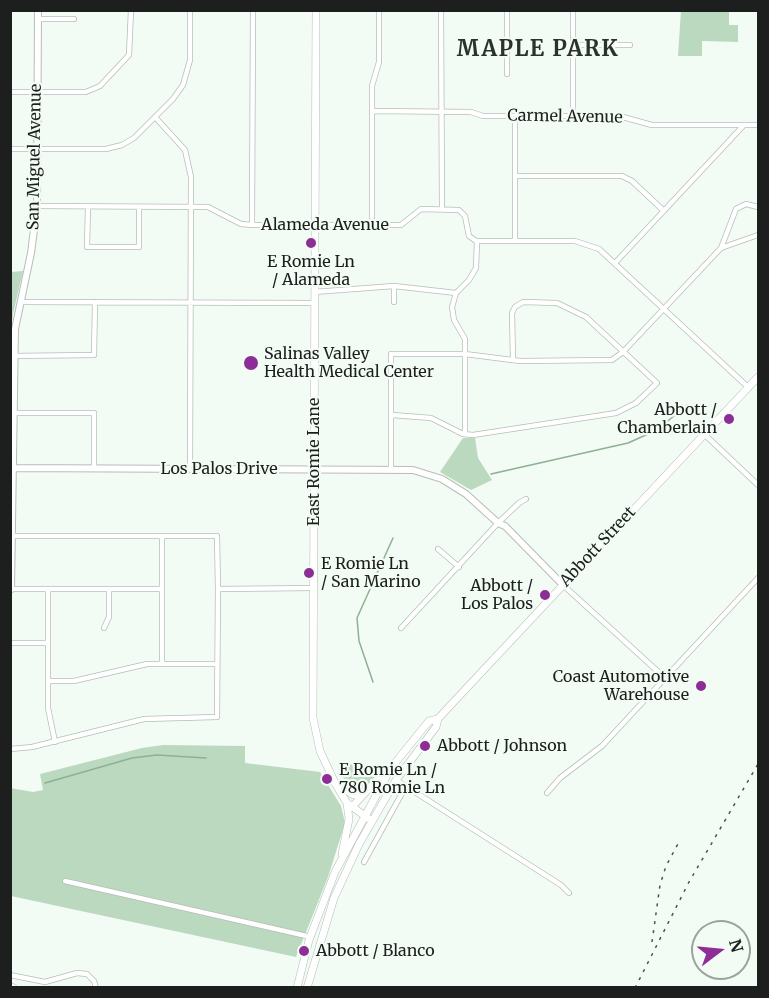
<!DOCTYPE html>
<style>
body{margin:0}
#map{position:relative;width:769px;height:998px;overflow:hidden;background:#f2fbf4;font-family:Merriweather,serif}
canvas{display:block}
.frame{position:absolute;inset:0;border:12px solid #1c1f1d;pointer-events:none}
.north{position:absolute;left:691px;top:920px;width:60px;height:60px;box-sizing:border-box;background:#f2fbf4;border:2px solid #9ca39e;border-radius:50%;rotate:74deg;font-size:16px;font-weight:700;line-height:24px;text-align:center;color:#1c1f1d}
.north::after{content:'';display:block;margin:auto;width:21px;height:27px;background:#8d2d96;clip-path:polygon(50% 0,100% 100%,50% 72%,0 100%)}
</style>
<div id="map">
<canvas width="769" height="998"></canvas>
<div class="frame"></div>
<div class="north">N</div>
</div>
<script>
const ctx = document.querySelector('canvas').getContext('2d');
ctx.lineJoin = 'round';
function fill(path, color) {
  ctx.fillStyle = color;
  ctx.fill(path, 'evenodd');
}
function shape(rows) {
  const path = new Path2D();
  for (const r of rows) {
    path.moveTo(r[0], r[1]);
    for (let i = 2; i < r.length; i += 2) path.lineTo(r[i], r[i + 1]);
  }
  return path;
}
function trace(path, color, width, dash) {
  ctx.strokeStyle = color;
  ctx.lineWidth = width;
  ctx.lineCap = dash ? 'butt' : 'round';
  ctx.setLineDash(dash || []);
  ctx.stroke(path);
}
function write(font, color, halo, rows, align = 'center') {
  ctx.font = font + ' Merriweather,serif';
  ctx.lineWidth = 4.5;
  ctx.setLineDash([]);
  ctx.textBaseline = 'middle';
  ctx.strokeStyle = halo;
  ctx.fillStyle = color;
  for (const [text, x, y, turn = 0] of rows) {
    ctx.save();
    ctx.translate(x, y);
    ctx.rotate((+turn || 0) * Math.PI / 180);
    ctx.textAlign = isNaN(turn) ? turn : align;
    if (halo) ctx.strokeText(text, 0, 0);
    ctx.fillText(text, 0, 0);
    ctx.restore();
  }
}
const green = shape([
 [681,11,729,11,729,25,738,25,738,42,702,41,702,56,678,56],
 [23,271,13,314,11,332,11,272],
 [463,438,475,438,478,458,492,480,471,490,440,472],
 [163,745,245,746,245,763,320,772,341,806,345,823,328,877,296,957,11,896,10,788,33,792,43,790,40,774,142,748],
 [351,764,363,765,372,773,374,778,363,790,351,790,340,772]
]);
const stream = shape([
 [491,474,628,443,657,430,687,405],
 [373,682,359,641,357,618,393,538],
 [45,783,132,758,157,755,206,758]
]);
const minor = shape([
 [441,10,442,208],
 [507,10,507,74],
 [573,10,573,116],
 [38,19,74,19],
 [573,45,630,45],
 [10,92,86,92,100,86,129,55,131,10],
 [372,111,471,112,483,116,619,116,652,125,758,125],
 [515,116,515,241],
 [155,117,185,150,191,177,190,469],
 [10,149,106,149,122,145,134,138,173,99,183,85,190,60,190,10],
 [515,176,622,176,632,181,664,211],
 [37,206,208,207,241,224,252,225,401,225,421,209,459,210,465,216,469,236,476,241,575,241,599,249,749,388],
 [88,207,87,247,139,247,139,207],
 [758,207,746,204,736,209,721,248,758,235],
 [252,225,253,10],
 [372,225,372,86,379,62,379,10],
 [615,263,744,125],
 [314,292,394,286,456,293],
 [20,302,314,303],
 [394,302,394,286],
 [10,356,94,355,95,302],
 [10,413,94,413,94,468],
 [392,415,431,418,463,434,473,435,616,413,636,403,657,383,586,317,557,303,523,302,515,307,512,313,513,360],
 [465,434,465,339,454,320,452,307,456,293,469,280,476,268,477,241],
 [704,434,758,485],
 [391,468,391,354,465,354,520,361,612,360,623,352,721,248],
 [10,536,217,536,218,589,217,717,144,719,32,747,10,749],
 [162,536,162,664],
 [438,549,459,567],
 [563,585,665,678],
 [11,589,162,589],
 [48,589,48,708,55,742],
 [218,589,313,588],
 [104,628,109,617,109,589],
 [401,628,498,523,519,503,526,499],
 [10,643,47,643],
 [48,681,74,681,147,664,217,664],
 [396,780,561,885,569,893],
 [547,793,560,778,602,746,758,578],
 [364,862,406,786],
 [65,881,311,937],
 [10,975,45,982,77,973,87,974,94,981,96,988]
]);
const tertiary = shape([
 [13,468,413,470,442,479,466,494,498,523,505,526,563,585],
 [11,589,15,329,31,253,37,206,38,10]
]);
const secondary = shape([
 [316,10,313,718,320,751,335,783,347,803,372,821],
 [338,784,353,795,362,795],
 [352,807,386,770,391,768],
 [342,854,349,819,347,803],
 [297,988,309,940,335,872,391,768,429,721,438,719,447,709,758,377],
 [307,988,334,898,359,844,396,780,436,727,438,719]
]);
const trunk = shape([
 [10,987,13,988]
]);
const rail = shape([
 [652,942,660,885,666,866,679,842],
 [635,988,689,882,758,764]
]);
const markers = [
 [311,243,6,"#8d2d96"],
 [251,363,8,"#8d2d96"],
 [729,419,6,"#8d2d96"],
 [309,573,6,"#8d2d96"],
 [545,595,6,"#8d2d96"],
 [701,686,6,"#8d2d96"],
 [425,746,6,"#8d2d96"],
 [327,779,6,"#8d2d96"],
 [304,951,6,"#8d2d96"]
];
const streetNames = [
 ["Carmel Avenue",565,117,1],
 ["San Miguel Avenue",35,157,-89],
 ["Alameda Avenue",325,225],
 ["East Romie Lane",314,462,-90],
 ["Los Palos Drive",219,469],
 ["Abbott Street",598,547,-47]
];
const poiNames = [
 ["E Romie Ln",311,262,"center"],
 ["/ Alameda",311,280,"center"],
 ["Salinas Valley",264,354],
 ["Health Medical Center",264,372],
 ["Abbott /",717,410,"right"],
 ["Chamberlain",717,428,"right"],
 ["E Romie Ln",321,564],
 ["/ San Marino",321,582],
 ["Abbott /",533,586,"right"],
 ["Los Palos",533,604,"right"],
 ["Coast Automotive",689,677,"right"],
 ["Warehouse",689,695,"right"],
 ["Abbott / Johnson",437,746],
 ["E Romie Ln /",339,770],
 ["780 Romie Ln",339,788],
 ["Abbott / Blanco",316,951]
];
const districtNames = [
 ["MAPLE PARK",538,50]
];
fill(green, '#bad9bf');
trace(stream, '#8db194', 1.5);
trace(minor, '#b6beb7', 6);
trace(tertiary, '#b6beb7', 8);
trace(secondary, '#b6beb7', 8);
trace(trunk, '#b6beb7', 9);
trace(minor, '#fff', 4.5);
trace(tertiary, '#fff', 6);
trace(secondary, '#fff', 7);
trace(trunk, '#fff', 8);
trace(rail, '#4e524f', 1.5, [3, 6]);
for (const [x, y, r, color] of markers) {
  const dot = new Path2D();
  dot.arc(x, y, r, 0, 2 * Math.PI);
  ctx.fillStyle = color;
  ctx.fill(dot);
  trace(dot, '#f2fbf4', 2);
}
write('16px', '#1c1f1d', '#f2fbf4', streetNames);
write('16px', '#1c1f1d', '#f2fbf4', poiNames, 'left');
ctx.letterSpacing = '1.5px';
write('bold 22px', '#2b322c', '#f2fbf4', districtNames);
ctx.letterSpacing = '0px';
</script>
